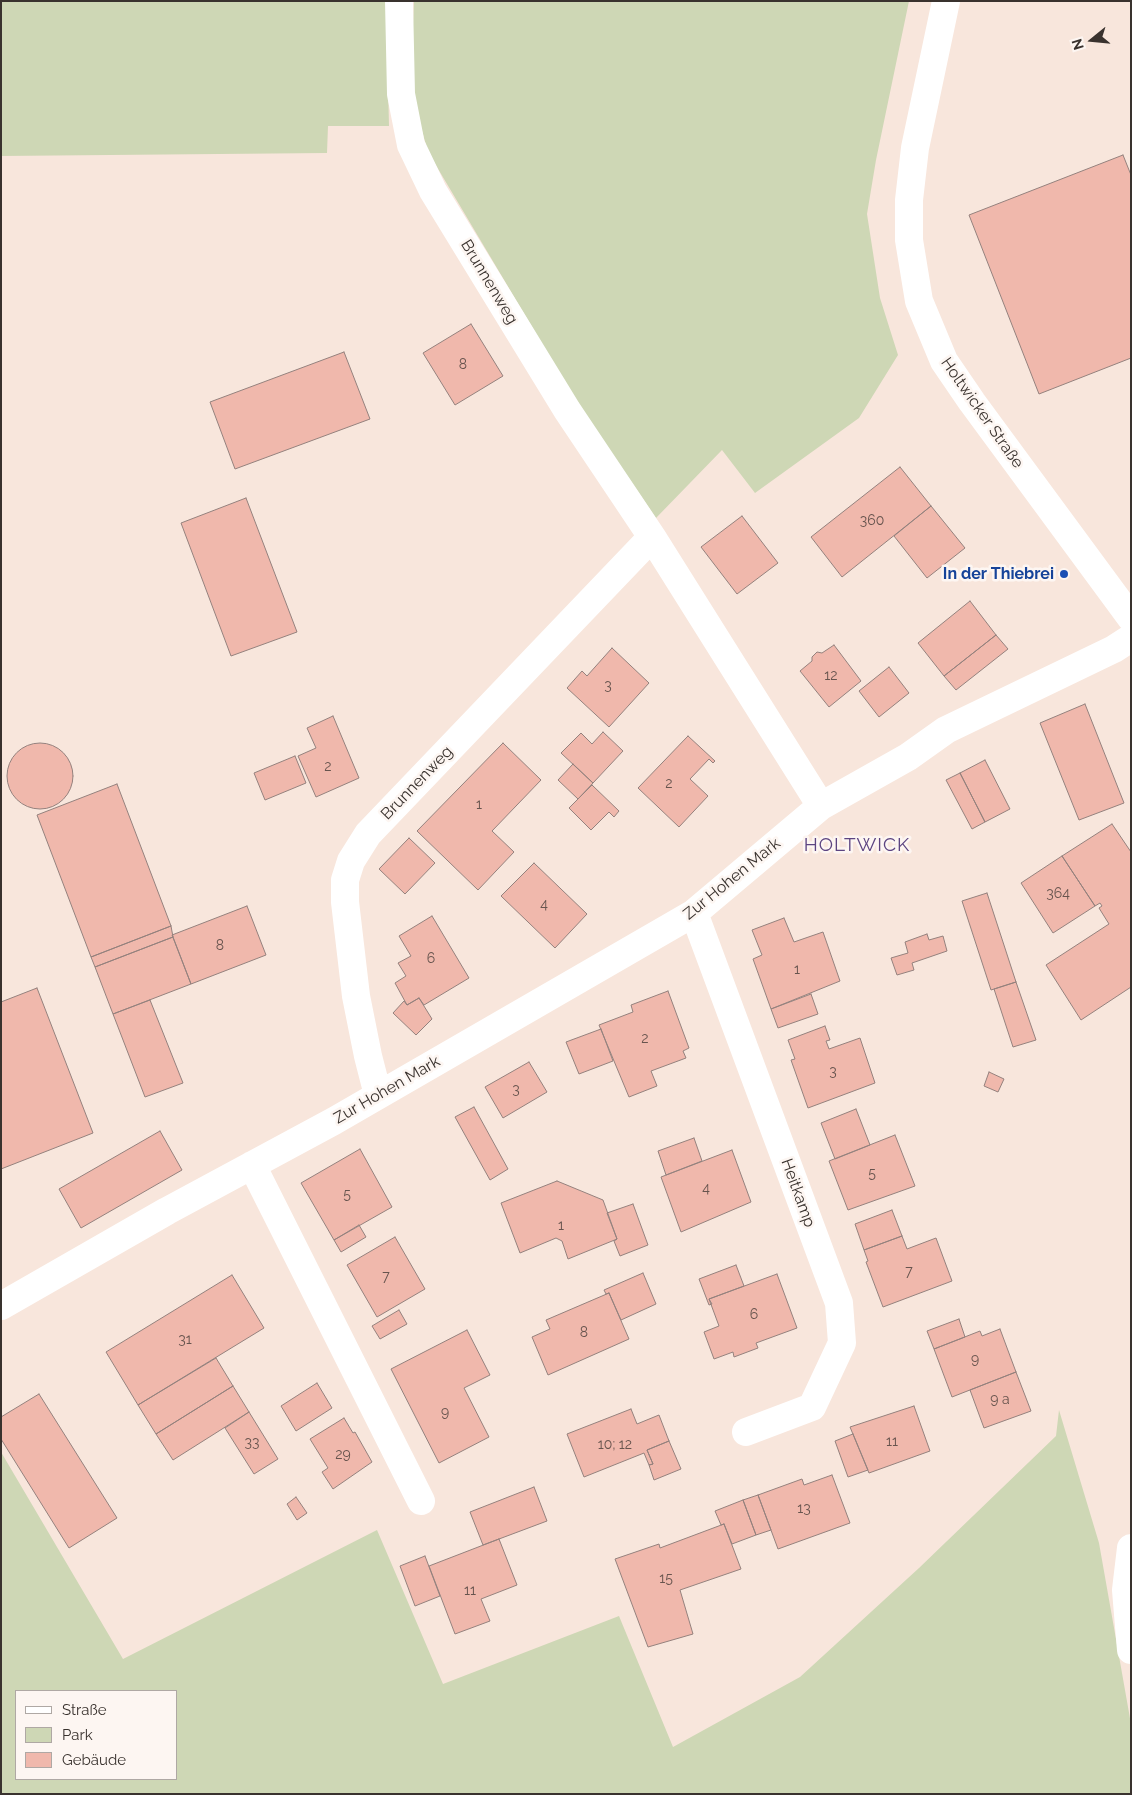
<!DOCTYPE html>
<meta charset="utf-8">
<style>
body{margin:0}
#map{position:relative;width:1132px;height:1795px;overflow:hidden;background:#f8e6dc;font-family:Raleway,sans-serif}
canvas{display:block}
.frame{position:absolute;inset:0;border:2px solid #39322e;pointer-events:none}
.legend{position:absolute;left:15px;top:1690px;width:162px;height:90px;box-sizing:border-box;background:#fdf6f2;border:1px solid #afa8a4;margin:0;padding:6px 9px;list-style:none;font-size:15px;color:#39322e}
.legend li{display:flex;align-items:center;gap:10px;height:25px}
.legend b{width:25px;border:1px solid #afa8a4}
.north{position:absolute;left:1067px;top:15px;width:50px;height:50px;-webkit-text-stroke:4px #fdf6f2;paint-order:stroke;rotate:253deg;font-size:14px;font-weight:700;line-height:20px;text-align:center;color:#39322e}
.north::after{content:'';display:block;margin:auto;width:18px;height:22px;background:#39322e;clip-path:polygon(50% 0,100% 100%,50% 72%,0 100%)}
</style>
<div id="map">
<canvas width="1132" height="1795"></canvas>
<div class="frame"></div>
<ul class="legend">
<li><b style="height:6px;background:#fff"></b>Straße</li>
<li><b style="height:14px;background:#ced7b5"></b>Park</li>
<li><b style="height:14px;background:#f0b8ac"></b>Gebäude</li>
</ul>
<div class="north">N</div>
</div>
<script>
const ctx = document.querySelector('canvas').getContext('2d');
ctx.lineJoin = 'round';
function fill(path, color) {
  ctx.fillStyle = color;
  ctx.fill(path, 'evenodd');
}
function shape(rows) {
  const path = new Path2D();
  for (const r of rows) {
    if (r.length === 3) {
      path.moveTo(r[0] + r[2], r[1]);
      path.arc(r[0], r[1], r[2], 0, 2 * Math.PI);
      continue;
    }
    path.moveTo(r[0], r[1]);
    for (let i = 2; i < r.length; i += 2) path.lineTo(r[i], r[i + 1]);
  }
  return path;
}
function trace(path, color, width, dash) {
  ctx.strokeStyle = color;
  ctx.lineWidth = width;
  ctx.lineCap = dash ? 'butt' : 'round';
  ctx.setLineDash(dash || []);
  ctx.stroke(path);
}
function write(font, color, halo, rows, align = 'center') {
  ctx.font = font + ' Raleway,sans-serif';
  ctx.lineWidth = 5;
  ctx.setLineDash([]);
  ctx.textBaseline = 'middle';
  ctx.strokeStyle = halo;
  ctx.fillStyle = color;
  for (const [text, x, y, turn = 0] of rows) {
    ctx.save();
    ctx.translate(x, y);
    ctx.rotate((+turn || 0) * Math.PI / 180);
    ctx.textAlign = isNaN(turn) ? turn : align;
    if (halo) ctx.strokeText(text, 0, 0);
    ctx.fillText(text, 0, 0);
    ctx.restore();
  }
}
const green = shape([
 [1,1,386,1,389,126,328,126,327,153,1,156],
 [414,1,909,1,876,160,867,214,880,298,898,355,859,418,755,493,722,450,656,518,576,401,428,152,416,110,411,72],
 [1059,1410,1099,1543,1131,1724,1131,1794,1,1794,1,1452,123,1659,377,1530,443,1684,619,1616,673,1747,800,1677,919,1568,1056,1436],
 [16,1691,176,1691,176,1779,16,1779]
]);
const building = shape([
 [1123,155,1131,175,1131,358,1039,394,969,215,1123,155],
 [471,324,503,376,455,405,423,353,471,324],
 [344,352,370,419,235,469,210,402,344,352],
 [900,467,931,506,842,577,811,537,900,467],
 [246,498,297,632,231,656,181,523,246,498],
 [931,506,965,548,927,578,894,536,931,506],
 [742,516,778,563,737,594,701,547,742,516],
 [970,601,996,635,944,676,918,643,970,601],
 [996,635,1008,649,956,690,944,676,996,635],
 [834,645,861,681,829,707,800,671,812,661,812,657,817,652,822,653,834,645],
 [612,648,649,683,609,727,567,688,582,671,587,676,612,648],
 [889,667,909,693,879,717,859,691,889,667],
 [1085,704,1124,803,1079,820,1040,723,1085,704],
 [333,716,359,778,316,797,298,756,316,748,307,728,333,716],
 [603,732,623,751,593,783,561,753,581,733,592,744,603,732],
 [688,736,715,761,713,763,709,759,690,779,708,796,679,827,638,788,688,736],
 [40,776,33],
 [503,743,541,780,492,831,514,852,478,890,417,831,503,743],
 [295,756,306,783,265,800,254,773,295,756],
 [985,760,1010,809,985,822,960,773,985,760],
 [573,764,593,783,578,799,558,780,573,764],
 [960,773,985,822,972,829,946,780,960,773],
 [117,784,171,926,91,957,37,815,117,784],
 [592,785,619,811,614,817,609,812,591,830,569,808,592,785],
 [1112,824,1131,852,1131,987,1081,1020,1046,965,1109,924,1099,908,1102,906,1100,903,1095,906,1062,856,1112,824],
 [409,838,435,863,405,894,379,869,409,838],
 [1062,856,1095,906,1053,933,1021,883,1062,856],
 [534,863,587,914,555,948,501,896,534,863],
 [987,893,1016,982,991,990,962,901,987,893],
 [247,906,266,955,191,984,172,935,247,906],
 [432,916,469,978,424,1005,419,998,407,1005,395,983,406,976,398,963,411,956,399,936,432,916],
 [784,918,794,942,823,932,840,981,771,1009,753,959,762,955,752,930,784,918],
 [171,926,173,937,95,967,91,957,171,926],
 [927,934,929,940,943,936,947,951,912,963,914,970,897,975,891,958,908,953,905,942,927,934],
 [173,937,191,984,113,1014,95,967,173,937],
 [1016,982,1036,1040,1013,1047,994,989,1016,982],
 [37,988,93,1133,1,1169,1,1002,37,988],
 [668,991,689,1048,683,1051,686,1058,651,1071,657,1086,629,1097,599,1025,633,1012,631,1005,668,991],
 [811,994,818,1014,778,1028,771,1009,811,994],
 [419,998,432,1019,416,1035,393,1013,404,1001,407,1005,419,998],
 [150,1000,183,1083,145,1097,113,1014,150,1000],
 [825,1026,830,1040,826,1041,829,1049,860,1038,875,1083,808,1108,791,1060,795,1059,788,1040,825,1026],
 [601,1029,613,1061,579,1074,566,1042,601,1029],
 [529,1062,547,1092,503,1118,485,1087,529,1062],
 [989,1072,1004,1079,998,1092,984,1086,989,1072],
 [474,1107,508,1169,490,1180,455,1117,474,1107],
 [856,1109,870,1145,835,1159,821,1123,856,1109],
 [160,1131,182,1170,81,1228,59,1189,160,1131],
 [895,1135,915,1186,848,1210,829,1161,895,1135],
 [694,1138,702,1161,666,1175,658,1151,694,1138],
 [360,1149,392,1207,334,1240,301,1183,360,1149],
 [732,1150,751,1202,681,1232,661,1177,732,1150],
 [557,1181,603,1200,617,1239,568,1259,562,1241,556,1238,520,1253,501,1203,557,1181],
 [633,1204,648,1245,620,1256,614,1241,617,1239,607,1213,633,1204],
 [892,1210,902,1236,864,1250,855,1224,892,1210],
 [359,1225,366,1237,341,1252,334,1240,359,1225],
 [902,1236,907,1249,936,1238,952,1281,883,1307,866,1262,868,1261,864,1250,902,1236],
 [395,1237,425,1289,377,1317,347,1265,395,1237],
 [736,1265,744,1286,709,1299,712,1304,709,1305,699,1279,736,1265],
 [643,1273,656,1304,621,1320,609,1293,606,1294,604,1290,643,1273],
 [777,1274,797,1328,756,1343,758,1348,734,1357,733,1352,714,1359,704,1332,719,1326,709,1299,777,1274],
 [232,1275,264,1328,138,1405,106,1352,232,1275],
 [609,1293,629,1339,548,1375,532,1337,550,1329,546,1320,609,1293],
 [399,1310,407,1324,380,1339,372,1326,399,1310],
 [959,1319,965,1337,934,1349,927,1331,959,1319],
 [1000,1329,1016,1372,952,1397,934,1349,980,1331,982,1336,1000,1329],
 [467,1330,490,1375,464,1388,489,1437,439,1463,391,1369,467,1330],
 [216,1358,233,1386,156,1434,138,1405,216,1358],
 [1016,1372,1031,1411,984,1428,970,1390,1016,1372],
 [317,1383,332,1408,296,1431,281,1406,317,1383],
 [233,1386,249,1412,173,1460,156,1434,233,1386],
 [39,1394,117,1518,69,1548,1,1439,1,1417,39,1394],
 [914,1406,930,1451,869,1473,850,1427,914,1406],
 [631,1409,637,1424,659,1415,669,1441,647,1450,653,1464,649,1465,644,1453,584,1477,567,1434,631,1409],
 [249,1412,278,1459,254,1474,225,1428,249,1412],
 [344,1418,353,1433,355,1432,372,1462,333,1489,322,1472,328,1468,310,1439,344,1418],
 [853,1434,868,1470,848,1477,835,1441,853,1434],
 [669,1441,681,1469,654,1480,649,1465,653,1464,647,1450,669,1441],
 [832,1475,850,1523,778,1549,758,1495,802,1479,804,1485,832,1475],
 [534,1487,547,1521,483,1545,470,1512,534,1487],
 [758,1495,771,1530,756,1535,743,1500,758,1495],
 [296,1497,307,1513,297,1520,287,1504,296,1497],
 [743,1500,756,1535,732,1544,724,1524,721,1525,715,1511,743,1500],
 [724,1524,741,1569,680,1590,693,1634,648,1647,615,1559,659,1544,660,1548,724,1524],
 [499,1539,517,1585,481,1599,490,1621,455,1634,429,1566,499,1539],
 [425,1556,440,1596,415,1606,400,1566,425,1556]
]);
const minor = shape([
 [399,1,401,94,411,145,433,191,567,410,652,537,821,806],
 [946,1,915,148,909,200,909,240,919,301,944,361,972,402,1131,618],
 [694,913,839,1303,842,1343,812,1407,746,1432],
 [378,1095,368,1056,356,996,345,902,345,880,351,861,368,834,652,537],
 [252,1165,421,1501],
 [1,1306,167,1211,334,1121,694,913,821,806,908,757,946,730,1114,649,1131,638],
 [1131,1548,1126,1590,1131,1650]
]);
const markers = [
 [1064,574,5,"#1a4fb4"]
];
const numberNames = [
 ["8",463,365],
 ["360",872,521],
 ["12",831,676],
 ["3",608,686],
 ["2",328,767],
 ["2",669,784],
 ["1",479,805],
 ["364",1058,894],
 ["4",544,905],
 ["8",220,946],
 ["6",431,959],
 ["1",797,970],
 ["2",645,1039],
 ["3",833,1072],
 ["3",516,1090],
 ["5",872,1174],
 ["4",706,1189],
 ["5",347,1195],
 ["1",561,1226],
 ["7",909,1272],
 ["7",386,1277],
 ["6",754,1315],
 ["8",584,1333],
 ["31",185,1340],
 ["9",975,1360],
 ["9 a",1000,1400],
 ["9",445,1413],
 ["11",892,1442],
 ["33",252,1443],
 ["10; 12",615,1445],
 ["29",343,1455],
 ["13",804,1509],
 ["15",666,1579],
 ["11",470,1591]
];
const streetNames = [
 ["Brunnenweg",489,282,59],
 ["Holtwicker Straße",982,413,55],
 ["Brunnenweg",417,783,-46],
 ["Zur Hohen Mark",732,879,-39],
 ["Zur Hohen Mark",387,1090,-30],
 ["Heitkamp",798,1193,70]
];
const transitNames = [
 ["In der Thiebrei",1054,574]
];
const quarterNames = [
 ["HOLTWICK",857,845]
];
fill(green, '#ced7b5');
fill(building, '#f0b8ac');
trace(building, '#94817d', 1);
trace(minor, '#fff', 28);
for (const [x, y, r, color] of markers) {
  const dot = new Path2D();
  dot.arc(x, y, r, 0, 2 * Math.PI);
  ctx.fillStyle = color;
  ctx.fill(dot);
  trace(dot, '#fdf6f2', 2);
}
write('14px', '#67544e', null, numberNames);
write('16px', '#39322e', '#fdf6f2', streetNames);
write('bold 16px', '#164399', '#fdf6f2', transitNames, 'right');
ctx.letterSpacing = '1px';
write('19px', '#5c4481', '#fdf6f2', quarterNames);
ctx.letterSpacing = '0px';
</script>
